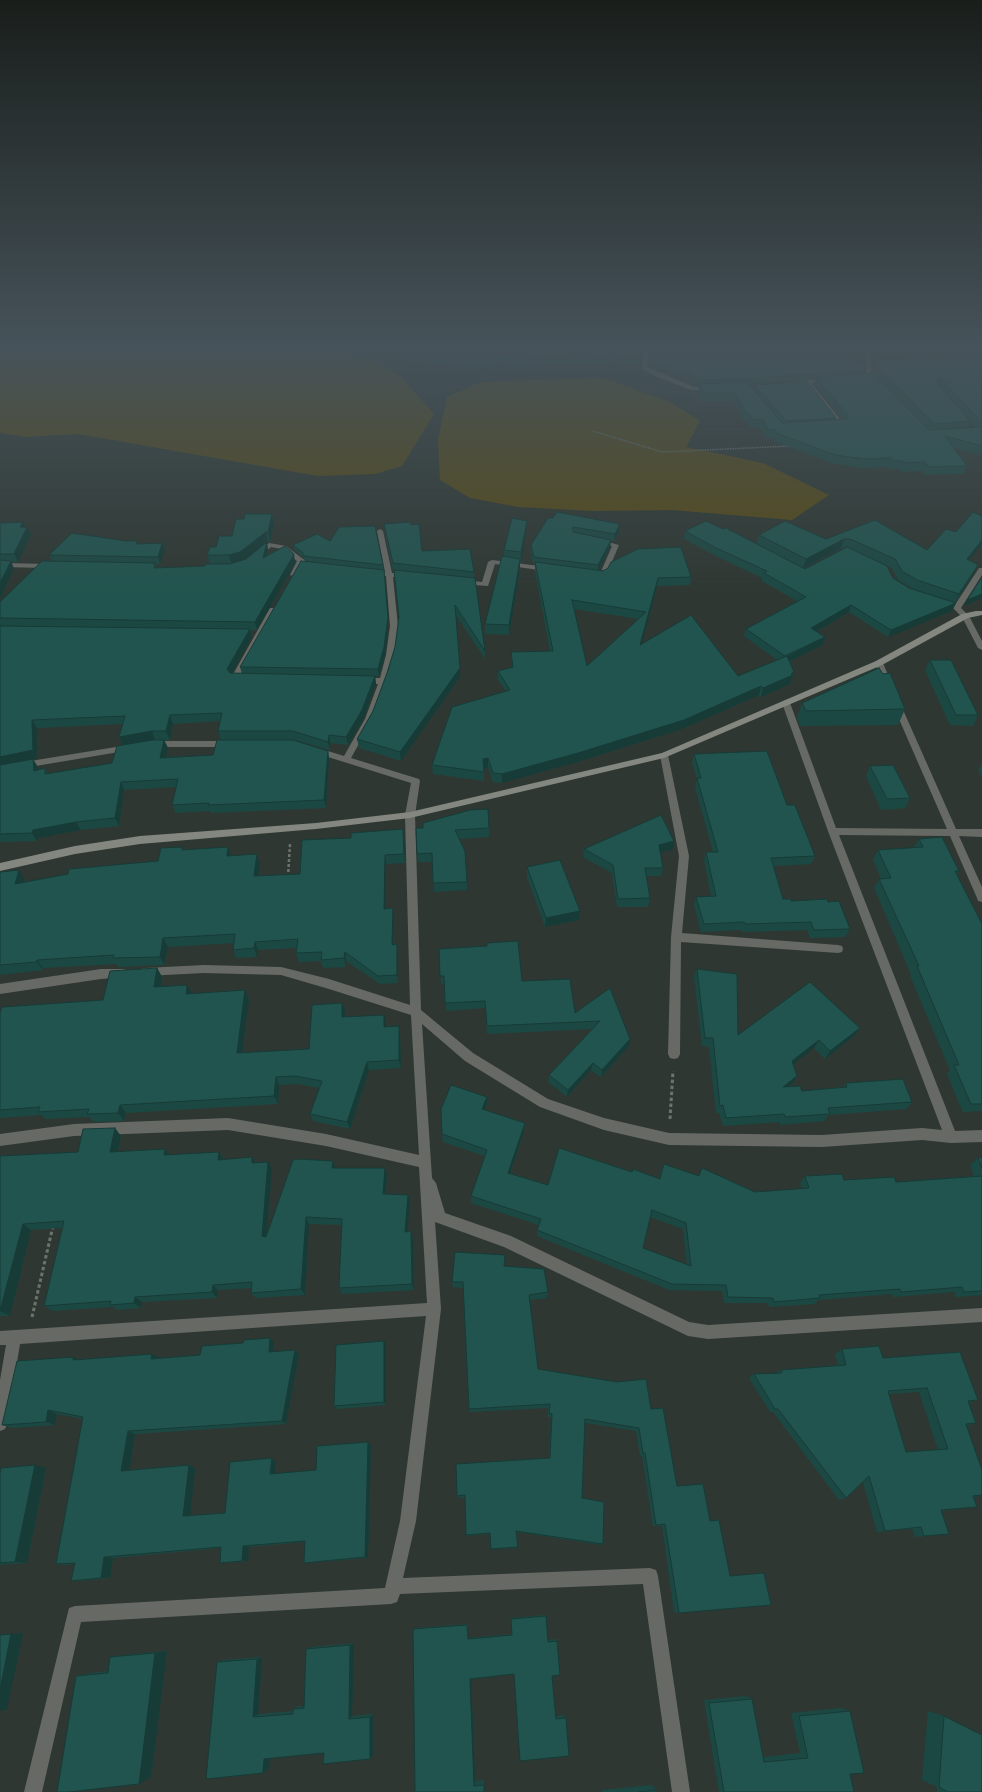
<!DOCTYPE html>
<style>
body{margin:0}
canvas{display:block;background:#2e3731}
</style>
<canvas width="982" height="1792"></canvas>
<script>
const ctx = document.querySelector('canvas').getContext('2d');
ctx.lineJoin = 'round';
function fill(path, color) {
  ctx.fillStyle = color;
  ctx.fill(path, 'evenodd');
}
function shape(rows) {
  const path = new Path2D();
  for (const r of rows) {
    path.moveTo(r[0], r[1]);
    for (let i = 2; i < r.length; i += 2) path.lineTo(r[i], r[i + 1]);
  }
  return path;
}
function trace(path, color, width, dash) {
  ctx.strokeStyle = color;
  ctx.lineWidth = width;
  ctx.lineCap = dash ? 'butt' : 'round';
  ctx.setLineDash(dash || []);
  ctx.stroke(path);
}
const green = shape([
 [0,348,345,348,399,375,434,414,402,466,375,474,318,476,78,434,26,437,0,433],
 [599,378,613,381,672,403,700,421,686,447,763,463,829,495,792,520,672,510,593,511,518,507,470,498,440,480,438,439,447,397,480,382]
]);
const pathFar2 = shape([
 [593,431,662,452,791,446]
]);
const pathFar1 = shape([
 [288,877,290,844]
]);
const path = shape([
 [670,1119,673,1071],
 [32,1317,53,1226]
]);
const street = shape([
 [388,348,419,350,422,352,419,354,398,352,388,348],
 [530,348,535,348,531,359,517,358,516,357,519,355,527,356,530,348],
 [643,348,649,348,647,367,694,387,712,387,715,389,712,391,691,390,655,376,642,369,643,348],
 [851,348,866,349,871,354,871,379,866,378,865,354,862,351,851,348],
 [829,379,830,380,827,382,811,383,844,424,844,426,833,426,833,424,838,423,805,384,794,385,791,383,794,381,829,379],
 [380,529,383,531,392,573,407,574,411,576,407,578,393,577,398,626,394,655,387,681,373,719,351,758,419,779,420,781,415,815,421,1010,473,1053,548,1099,604,1118,669,1133,822,1135,922,1128,942,1130,828,831,782,703,783,701,786,700,790,703,836,828,947,829,892,703,896,700,900,703,956,829,982,829,982,837,959,836,982,887,982,902,978,901,977,898,950,836,839,835,955,1131,982,1130,982,1142,951,1143,922,1140,822,1147,669,1145,604,1130,540,1107,465,1061,422,1024,432,1178,436,1183,445,1213,511,1236,689,1322,708,1325,982,1308,982,1322,708,1339,688,1336,504,1247,435,1222,441,1309,416,1521,403,1578,650,1568,656,1570,658,1576,690,1792,672,1792,643,1584,400,1594,397,1602,391,1604,81,1622,42,1792,24,1792,69,1608,75,1606,385,1588,400,1521,426,1316,20,1344,7,1424,5,1429,0,1431,0,1380,6,1345,0,1345,0,1331,427,1303,419,1167,326,1146,228,1130,74,1136,0,1146,0,1134,74,1124,228,1118,326,1134,419,1155,411,1015,329,989,281,975,204,973,145,976,141,975,140,972,141,969,145,968,204,965,281,967,329,979,410,1005,405,815,411,783,312,752,311,750,315,747,344,756,365,719,378,684,362,684,358,681,362,678,380,678,386,655,390,626,386,576,371,575,367,573,371,571,385,572,377,531,380,529],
 [597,539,619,545,606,576,602,578,591,575,595,573,600,574,612,546,595,542,594,541,597,539],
 [269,543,286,546,303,559,305,560,297,577,290,575,297,561,282,549,271,547,260,556,256,556,256,554,269,543],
 [492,560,547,567,551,569,547,571,495,564,488,586,460,584,460,580,463,580,482,582,488,562,492,560],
 [0,563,50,564,54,566,50,568,0,567,0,563],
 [979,568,982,568,982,575,961,608,969,616,982,641,982,650,978,648,962,617,953,608,979,568],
 [270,608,276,608,277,610,240,675,246,678,242,681,232,680,231,678,270,608],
 [876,661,882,661,883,663,893,687,892,689,886,689,885,687,875,663,876,661],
 [152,741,228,741,232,744,228,747,152,747,148,744,152,741],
 [128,745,132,748,131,750,0,772,0,766,128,745],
 [664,752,668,755,689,856,682,933,838,945,842,946,843,949,842,952,838,953,681,942,680,1054,678,1058,674,1059,670,1058,668,1054,671,937,679,856,660,755,664,752],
 [101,969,123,969,127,970,128,973,127,976,123,977,101,979,0,994,0,984,101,969]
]);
const secondary = shape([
 [976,611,982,611,982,615,968,618,882,665,664,758,410,818,316,829,140,844,75,854,0,871,0,863,75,846,140,836,316,823,410,812,662,753,876,661,962,614,976,611]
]);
const wall = shape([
 [409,348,529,348,526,354],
 [643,348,640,364,606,362,606,364,530,363,529,368,495,366,494,369,430,365,430,363,403,360,403,355,529,357,534,354],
 [650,348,780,348,650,356],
 [959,348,982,348,982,456,954,448,967,466,963,474,925,475,922,471,901,472,899,469,890,470,888,467,862,468,832,463,774,441,773,438,767,439,761,429,750,427,746,421,744,421,733,401,701,402,698,392,699,386,696,386,695,382,692,382,690,378,686,378,684,375,673,375,670,370,658,369,656,364,648,364,649,357,845,358,857,364,866,371,865,374,873,375,873,368,876,360,962,358,959,355,961,350],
 [816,379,814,385,842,419,836,420,836,418,755,385,754,389,782,423,748,384],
 [970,422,975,428,968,428],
 [272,514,274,524,270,542,268,542,267,543,268,550,267,556,295,562,295,564,257,630,251,630,252,637,232,673,242,674,240,667,305,561,304,558,294,550,293,545,330,541,383,565,388,626,385,655,379,676,375,676,376,684,364,718,348,745,330,743,330,750,295,740,221,740,218,731,220,721,173,724,170,740,155,740,123,745,123,724,37,728,37,758,29,760,38,767,38,770,45,768,48,774,112,763,164,740,168,748,165,757,328,751,329,759,326,808,211,813,210,811,176,813,172,805,176,787,124,790,119,826,81,830,38,838,37,841,0,842,0,602,52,561,49,555,126,541,137,541,138,544,162,543,165,551,160,564,156,564,157,568,205,566,210,564,207,555,216,547,232,536,244,519],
 [982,516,982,544,969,560,973,574,955,603,952,611,888,637,849,612,816,632,823,645,790,661,794,672,790,684,761,697,759,695,682,729,577,762,502,783,493,782,488,767,484,768,484,781,433,774,432,765,506,691,498,680,498,671,512,667,511,652,550,651,535,571,535,564,533,564,531,551,531,545,548,518,619,531,614,541,611,541,610,547,599,570,691,577,690,585,657,586,641,644,738,676,777,660,744,636,746,629,797,601,762,581,762,578,714,555,684,539,685,531,723,529,757,544,759,535,826,539,875,520,927,550],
 [841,548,845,548,805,569,804,568],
 [863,555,892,568,898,580,914,589,909,588,893,578],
 [574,609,638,619,587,666],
 [0,521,1,523,23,522,25,527,31,535,18,562,11,562,14,569,0,599],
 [384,524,411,525,422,551,474,572,474,578,485,651,485,659,456,615,460,677,401,761,359,748,357,739,373,711,387,673,395,647,399,617,394,571,393,571,385,531],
 [526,531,521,562,520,562,520,569,509,635,485,634,485,624,504,557,504,550],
 [930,660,978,715,973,726,950,725,925,670],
 [802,703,905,709,898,725,800,726,797,718],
 [694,754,787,805,815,856,811,864,774,866,783,899,791,901,828,902,850,929,845,937,810,938,807,930,742,932,741,930,701,932,694,905,696,897,711,896,704,860,706,852,713,852,695,787,697,779,692,763],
 [982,764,982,778,978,770],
 [870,766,910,798,905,808,881,810,866,776],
 [423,823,489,828,489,837,459,839,467,882,467,890,434,892,432,862,418,862,417,854,423,828],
 [404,838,405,863,386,864,385,909,394,917,394,944,397,944,398,953,398,983,380,984,346,961,346,967,323,968,321,961,299,962,296,953,297,948,258,950,257,957,236,958,233,950,234,943,168,947,164,965,118,967,117,964,43,968,43,970,0,975,0,872,24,879,24,882,158,861,183,850,228,847,231,856,260,863,258,876,300,874],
 [919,839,959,871,957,874,982,924,982,1114,981,1111,963,1112,947,1074,950,1070,910,976,911,974,874,888,879,879,881,879,873,860,878,850,913,848],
 [674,841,672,850,660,852,663,868,661,876,646,876,650,898,648,907,617,907,612,873,583,857,584,849],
 [527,867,580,911,579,920,545,927,527,877],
 [439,949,522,981,575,1013,610,988,629,1046,601,1077,591,1070,567,1097,548,1082,549,1075,593,1029,487,1034,485,1008,446,1011,445,984,441,984],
 [157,968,162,977,160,986,192,994,249,999,242,1053,309,1049,345,1011,344,1017,386,1023,386,1027,399,1026,400,1034,401,1068,369,1070,350,1129,313,1121,310,1114,319,1088,298,1084,279,1085,278,1104,126,1113,124,1121,94,1122,89,1117,46,1119,41,1115,0,1118,0,1013,103,1000],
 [697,969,738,1035,854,1036,825,1059,814,1048,793,1064,792,1084,789,1087,802,1091,843,1087,846,1083,912,1102,906,1109,829,1115,824,1121,780,1125,780,1122,723,1126,719,1113,716,1113,709,1047,702,1046,694,977],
 [487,1097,487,1104,485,1110,525,1123,524,1131,510,1173,548,1185,632,1172,659,1179,661,1171,664,1164,698,1176,702,1168,755,1192,802,1189,800,1183,805,1176,844,1180,896,1182,974,1176,970,1165,978,1158,982,1157,982,1295,956,1297,954,1292,893,1297,892,1294,818,1300,814,1304,769,1307,768,1303,724,1303,722,1291,669,1290,537,1236,537,1230,539,1225,471,1203,471,1196,485,1156,443,1142,442,1134],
 [650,1217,683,1229,687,1265,643,1248],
 [121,1136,118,1151,170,1155,219,1152,224,1159,255,1163,268,1162,272,1169,267,1235,336,1168,385,1168,387,1176,386,1194,410,1201,407,1232,411,1231,413,1238,414,1290,342,1294,339,1288,342,1225,309,1224,305,1295,256,1298,251,1293,252,1288,218,1290,217,1298,142,1302,141,1308,118,1310,113,1307,53,1311,44,1306,63,1228,31,1230,10,1316,0,1316,0,1156,78,1152],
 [505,1266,548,1292,547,1298,530,1300,538,1369,651,1409,677,1486,710,1521,729,1576,764,1573,679,1613,674,1612,662,1526,653,1526,642,1455,640,1456,636,1431,585,1423,582,1498,603,1544,601,1545,517,1532,518,1547,517,1548,491,1549,490,1534,467,1536,466,1535,465,1497,458,1498,457,1496,549,1458,551,1417,548,1417,548,1408,469,1412,463,1288,453,1287,452,1282],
 [384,1341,386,1346,386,1405,337,1409,334,1406],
 [274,1343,274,1352,295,1350,299,1355,286,1424,135,1434,129,1470,189,1465,195,1468,190,1516,225,1513,276,1461,275,1474,316,1470,368,1442,371,1445,368,1558,308,1563,304,1563,305,1542,249,1547,248,1561,226,1563,220,1563,221,1548,113,1558,110,1578,81,1581,71,1581,74,1564,66,1565,56,1564,83,1419,57,1414,55,1425,12,1428,2,1425,79,1360,152,1354,159,1358,200,1355],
 [842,1349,883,1358,978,1400,969,1403,976,1423,967,1426,982,1470,982,1496,974,1497,977,1507,942,1511,949,1534,915,1537,912,1529,877,1532,863,1482,846,1498,839,1500,773,1412,770,1412,749,1378,754,1374,776,1373,781,1370,838,1365,835,1354],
 [919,1392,938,1450,906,1452,889,1394],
 [35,1465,46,1468,27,1563,0,1565,0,1474],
 [544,1615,546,1616,548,1640,556,1639,557,1641,552,1676,556,1716,564,1715,566,1718,520,1761,514,1674,471,1679,475,1781,484,1780,484,1792,415,1792,413,1629,415,1628,468,1624,468,1638,512,1634,511,1618],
 [354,1643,352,1716,373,1714,373,1755,370,1759,324,1753,270,1758,269,1768,263,1773,217,1662,223,1660,262,1657,258,1714,293,1711,293,1709,298,1706,304,1706,306,1649,311,1647],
 [167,1651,151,1777,76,1676,91,1673,108,1671,110,1657,123,1655],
 [746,1696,752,1699,763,1757,800,1753,791,1713,841,1708,850,1711,850,1774,854,1792,719,1792,704,1700],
 [928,1711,944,1716,982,1792,937,1792,937,1787,922,1780],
 [652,1785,656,1790,656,1792,602,1792,602,1790]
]);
const shadedWall = shape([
 [527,348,529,348,526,354,526,350],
 [941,378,938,387,934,389,937,381],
 [272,514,274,524,270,542,268,532],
 [527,521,526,531,521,562,521,552],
 [23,522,26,529,27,527,31,535,18,562,14,554,20,527],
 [620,524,619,531,614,541,615,534],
 [266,532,268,542,267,543,268,550,265,566,242,563,232,566,229,555],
 [844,539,841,548,803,568,806,559],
 [611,540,610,547,598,572,598,565],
 [982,540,982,544,963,568,967,559],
 [162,543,165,551,160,564,158,557],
 [294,554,295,562,295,564,257,630,255,622],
 [520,559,520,569,509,635,509,625],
 [11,561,14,569,0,599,0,583],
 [978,565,973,574,954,603,959,594],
 [384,570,388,626,385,655,379,676,378,669],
 [658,578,657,586,639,654,640,645],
 [982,594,982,598,964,606,967,600],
 [956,603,952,611,888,637,891,630],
 [851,605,849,612,808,636,811,628],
 [250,629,252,637,230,677,227,669],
 [825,637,823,645,783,664,786,657],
 [460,668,460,677,401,761,400,752],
 [794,672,790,684,761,697,763,688],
 [375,676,376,684,364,718,348,745,346,737],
 [761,686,759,695,682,729,577,762,502,783,502,774],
 [170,715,173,724,170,740,166,731],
 [32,720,37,728,37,758,0,766,0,757],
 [152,731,155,740,123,745,119,737],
 [329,735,330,743,330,750,328,742],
 [164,740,168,748,164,766,160,758],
 [328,751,329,759,326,808,324,800],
 [488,758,488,767,483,768,483,759],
 [33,759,38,767,38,779,34,771],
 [121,782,124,790,119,826,115,818],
 [76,822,81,830,38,838,37,841,32,833,33,830],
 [403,829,404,838,405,863,404,854],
 [674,841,672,850,657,853,659,845],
 [228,847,231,856,227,856],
 [257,854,260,863,257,885,254,876],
 [385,855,386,864,385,917,384,909],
 [19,870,24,879,21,893,15,884],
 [393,908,394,917,393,953,392,945],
 [580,911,579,920,545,927,546,918],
 [163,938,168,947,164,965,160,957],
 [255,942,258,950,257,957,254,948],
 [397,944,398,953,398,983,397,975],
 [345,952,346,961,346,967,344,958],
 [37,960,43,968,43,970,37,962],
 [157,968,162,977,159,995,154,987],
 [187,985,192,993,186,994],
 [245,990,249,999,241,1062,237,1053],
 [342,1003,345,1011,344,1026,342,1017],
 [384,1015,386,1023,386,1035,384,1027],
 [399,1026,400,1034,401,1068,399,1060],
 [860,1028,854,1036,825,1059,830,1051],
 [630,1039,629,1046,601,1077,602,1070],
 [819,1040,814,1048,788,1069,792,1061],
 [367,1062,369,1070,350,1129,347,1122],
 [593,1063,591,1070,567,1097,568,1090],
 [797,1076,792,1084,778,1095,783,1087],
 [276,1077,279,1085,278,1104,274,1096],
 [487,1097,487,1104,483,1117,482,1109],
 [120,1105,126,1113,124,1121,118,1113],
 [525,1123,524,1131,508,1179,508,1173],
 [115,1128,121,1136,116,1159,110,1152],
 [165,1149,171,1156,164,1155],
 [219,1152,224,1160,218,1160],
 [252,1157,256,1165,252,1163],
 [333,1161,336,1168,332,1168],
 [268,1162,272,1169,266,1242,262,1236],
 [385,1168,387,1176,385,1200,383,1194],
 [408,1195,410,1201,407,1238,405,1232],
 [306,1217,309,1224,305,1295,301,1289],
 [23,1224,31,1230,10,1316,0,1311],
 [411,1231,413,1238,414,1290,412,1284],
 [213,1285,218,1290,217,1298,212,1292],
 [135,1297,142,1302,141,1308,134,1303],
 [270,1338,274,1343,273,1357,269,1352],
 [384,1341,386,1346,386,1405,384,1402],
 [295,1350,299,1355,286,1424,282,1421],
 [152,1354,159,1358,151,1359],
 [73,1357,82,1361,73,1360],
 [48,1410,57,1414,55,1425,46,1422],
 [128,1431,135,1434,129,1473,121,1471],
 [368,1442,371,1445,368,1558,365,1557],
 [272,1458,276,1461,275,1476,270,1474],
 [35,1465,46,1468,27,1563,15,1562],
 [189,1465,195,1468,190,1518,183,1516],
 [243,1546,249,1547,248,1561,242,1561],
 [104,1557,113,1558,110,1578,101,1578],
 [23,1633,7,1709,0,1711,0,1690,11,1634],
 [354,1643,352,1716,349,1719,350,1645],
 [167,1651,151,1777,139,1784,155,1653],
 [262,1657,258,1714,253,1717,257,1659],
 [471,1676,475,1781,474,1786,470,1679],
 [373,1714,373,1755,370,1759,370,1717],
 [270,1754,269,1768,263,1773,264,1759]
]);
const building = shape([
 [492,348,527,348,526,350,492,348],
 [535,348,642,348,640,359,607,357,607,359,530,358,529,363,495,361,494,365,429,360,431,358,403,355,406,349,529,357,534,354,535,348],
 [650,348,708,348,650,352,650,348],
 [797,348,837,348,845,358,852,358,857,364,866,363,866,371,721,380,697,380,696,377,692,377,691,373,687,373,685,370,674,370,671,365,659,364,657,359,649,359,649,357,797,348],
 [963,348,982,348,982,421,980,421,941,378,937,381,937,383,970,421,934,424,884,374,876,368,876,360,972,357,963,348],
 [870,373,878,378,929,430,982,427,982,446,945,436,967,466,929,467,925,462,904,463,902,461,893,461,891,458,865,459,835,455,776,433,776,430,769,430,763,420,752,419,748,412,746,412,735,393,703,393,700,384,747,382,782,423,847,419,848,415,816,377,870,373],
 [807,381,836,418,786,421,755,385,807,381],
 [557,512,620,524,615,534,573,527,573,532,611,540,598,565,534,557,531,545,548,518,553,518,557,512],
 [973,512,982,516,982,540,967,559,978,565,959,594,917,580,902,571,895,559,850,539,844,539,806,559,759,535,785,521,826,539,875,520,927,550,946,529,956,532,973,512],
 [245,514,272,514,268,532,266,532,240,552,229,555,207,555,210,547,216,547,219,536,232,536,236,519,244,519,245,514],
 [512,518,527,521,521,552,504,550,512,518],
 [706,521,723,529,726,528,805,569,847,547,887,566,893,578,909,588,956,603,891,630,851,605,811,628,825,637,785,656,746,629,806,597,764,573,767,571,716,548,685,531,706,521],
 [23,522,20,527,27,527,14,554,0,554,0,523,23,522],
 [410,522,411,525,419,524,422,551,470,549,474,572,393,563,384,524,410,522],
 [375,526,383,565,304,556,303,553,293,545,317,534,330,541,339,527,375,526],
 [72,533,126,541,137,541,136,544,162,543,158,557,49,555,72,533],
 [267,542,263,558,285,546,294,554,293,556,255,622,0,618,0,602,42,561,155,563,154,568,205,566,205,564,230,564,246,559,267,542],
 [681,547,691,577,658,578,640,645,691,615,738,676,787,656,794,672,791,674,793,675,763,688,761,686,684,720,578,753,502,774,493,773,488,758,483,759,484,772,432,765,452,707,510,690,498,671,513,667,511,652,553,651,535,562,603,571,608,568,611,562,638,549,681,547],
 [572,600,646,612,587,666,572,600],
 [502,556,520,559,509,625,485,624,502,556],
 [0,560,11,561,0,583,0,560],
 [301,561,384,570,388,618,384,647,378,669,240,667,301,561],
 [394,570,475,578,485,651,455,605,460,668,400,752,357,739,373,711,387,673,395,647,399,617,394,570],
 [982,577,982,594,967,600,982,577],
 [0,626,250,629,227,669,230,673,375,676,362,710,346,737,329,735,328,742,293,731,218,731,222,713,170,715,166,731,152,731,119,737,125,716,32,720,33,750,0,757,0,626],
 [930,660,951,660,978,715,956,715,930,660],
 [879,668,883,674,890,673,905,709,806,711,802,703,879,668],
 [152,740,164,740,160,758,213,755,217,740,293,740,328,751,324,800,208,805,209,803,172,805,178,779,121,782,115,818,76,822,33,830,32,833,0,834,0,765,33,759,34,771,45,768,45,774,112,763,117,746,152,740],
 [767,751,787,805,795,805,815,856,771,858,783,899,791,899,791,901,827,899,828,902,839,901,850,929,814,930,811,922,745,924,744,922,704,924,696,897,716,896,706,852,718,852,697,778,701,778,694,754,767,751],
 [893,765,910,798,887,799,870,766,893,765],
 [488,809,489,828,455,830,465,851,467,882,433,883,432,853,417,854,416,828,423,828,423,823,470,810,488,809],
 [661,815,674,841,659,845,663,868,645,868,650,898,618,899,613,865,584,849,661,815],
 [403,829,404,854,385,855,384,909,393,908,392,945,397,944,397,975,378,976,345,952,344,958,321,960,322,952,296,953,298,939,255,942,254,948,233,950,235,934,163,938,160,957,113,958,114,955,37,960,37,962,0,965,0,872,19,870,15,884,68,874,69,869,158,861,161,848,182,847,182,850,228,847,227,856,257,854,254,876,300,874,302,840,351,838,351,833,403,829],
 [942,837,959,871,955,871,982,924,982,1104,971,1104,954,1065,959,1065,917,966,919,966,879,879,891,878,878,850,923,847,919,839,942,837],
 [560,860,580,911,546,918,527,867,560,860],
 [518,941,522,981,570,979,575,1013,610,988,630,1039,602,1070,593,1063,568,1090,549,1075,600,1021,487,1026,485,1001,445,1003,444,976,440,976,439,949,487,946,487,943,518,941],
 [157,968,154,987,187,985,186,994,245,990,237,1053,309,1049,312,1005,342,1003,342,1017,384,1015,384,1027,399,1026,399,1060,367,1062,347,1122,310,1114,322,1081,295,1076,276,1077,274,1096,120,1105,118,1113,87,1114,89,1109,38,1112,40,1107,0,1110,0,1013,2,1007,103,1000,110,971,157,968],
 [697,969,737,974,738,1035,810,982,860,1028,830,1051,819,1040,792,1061,797,1076,783,1087,800,1086,802,1091,847,1087,846,1083,903,1079,912,1102,828,1108,830,1114,785,1117,784,1114,726,1118,723,1105,720,1106,713,1038,705,1038,697,969],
 [451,1085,487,1097,482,1109,525,1123,508,1173,548,1185,559,1148,632,1172,633,1169,660,1179,664,1164,699,1176,702,1168,755,1192,809,1188,805,1176,842,1174,844,1180,894,1177,896,1182,982,1176,982,1291,964,1292,962,1287,901,1292,900,1289,819,1295,820,1298,774,1302,773,1298,728,1297,726,1285,672,1284,537,1230,541,1219,471,1196,487,1150,442,1134,441,1109,451,1085],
 [652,1210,686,1223,691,1266,643,1248,652,1210],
 [115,1128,110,1152,165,1149,164,1155,219,1152,218,1160,252,1157,252,1163,268,1162,262,1236,266,1237,293,1160,298,1159,333,1161,332,1168,385,1168,383,1194,408,1195,405,1232,411,1231,412,1284,339,1288,342,1219,306,1217,301,1289,251,1293,252,1282,213,1285,212,1292,135,1297,134,1303,110,1305,111,1301,44,1306,64,1221,23,1224,0,1311,0,1156,78,1152,83,1129,115,1128],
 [982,1157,982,1168,978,1158,982,1157],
 [455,1252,505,1255,504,1266,544,1269,548,1292,529,1295,538,1369,617,1382,646,1379,651,1409,663,1408,677,1486,703,1484,710,1521,719,1520,730,1576,764,1573,771,1605,679,1613,665,1524,656,1525,645,1453,643,1453,639,1428,585,1419,582,1498,604,1502,603,1544,516,1531,518,1547,491,1549,490,1533,466,1535,465,1495,457,1496,456,1464,550,1458,552,1414,549,1413,550,1404,469,1409,463,1282,452,1282,455,1252],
 [270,1338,269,1352,295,1350,282,1421,128,1431,121,1471,189,1465,183,1516,225,1513,230,1462,272,1458,270,1474,316,1470,317,1446,368,1442,365,1557,304,1563,305,1541,243,1546,242,1561,220,1563,221,1547,104,1557,101,1578,71,1581,75,1563,56,1564,83,1417,48,1410,46,1422,2,1425,17,1361,73,1357,73,1360,152,1354,151,1359,200,1355,202,1346,243,1343,244,1340,270,1338],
 [384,1341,384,1402,334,1406,336,1345,384,1341],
 [879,1346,883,1358,960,1352,978,1400,968,1401,976,1423,966,1424,982,1470,982,1495,973,1496,977,1507,941,1510,949,1534,924,1536,921,1527,885,1531,869,1476,846,1498,778,1409,775,1409,754,1374,782,1373,781,1370,846,1365,842,1349,879,1346],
 [927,1388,948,1449,906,1452,888,1391,927,1388],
 [35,1465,15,1562,0,1563,0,1474,1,1468,35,1465],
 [546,1616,548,1642,557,1641,560,1675,552,1676,556,1719,566,1718,569,1756,520,1761,514,1674,470,1679,474,1786,484,1785,484,1792,415,1792,413,1629,467,1625,468,1639,512,1635,511,1619,546,1616],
 [11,1634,0,1690,0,1635,11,1634],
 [350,1645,349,1719,370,1717,370,1759,323,1764,324,1753,264,1759,263,1773,206,1779,217,1662,257,1659,253,1717,293,1714,293,1709,304,1708,306,1649,350,1645],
 [155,1653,139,1784,69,1792,57,1792,76,1676,108,1673,110,1657,155,1653],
 [752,1699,764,1762,808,1758,799,1716,850,1711,864,1773,850,1774,854,1792,724,1792,709,1703,752,1699],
 [944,1716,982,1735,982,1792,948,1792,939,1787,944,1716],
 [656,1790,656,1792,638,1792,656,1790]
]);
fill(green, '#574a14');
trace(pathFar2, '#6b736d', 1.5, [1.5, 1]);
trace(pathFar1, '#6b736d', 2.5, [3, 2]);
trace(path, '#6b736d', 3, [3.5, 2.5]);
fill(street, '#676965');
fill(secondary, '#83877f');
fill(wall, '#1c4843');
fill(shadedWall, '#173b37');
fill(building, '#21544e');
trace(building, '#173b37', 1);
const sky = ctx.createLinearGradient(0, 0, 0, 599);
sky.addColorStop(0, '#191e1b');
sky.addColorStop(0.58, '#46535a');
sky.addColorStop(1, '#46535a00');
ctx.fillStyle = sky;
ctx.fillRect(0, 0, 982, 599);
</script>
